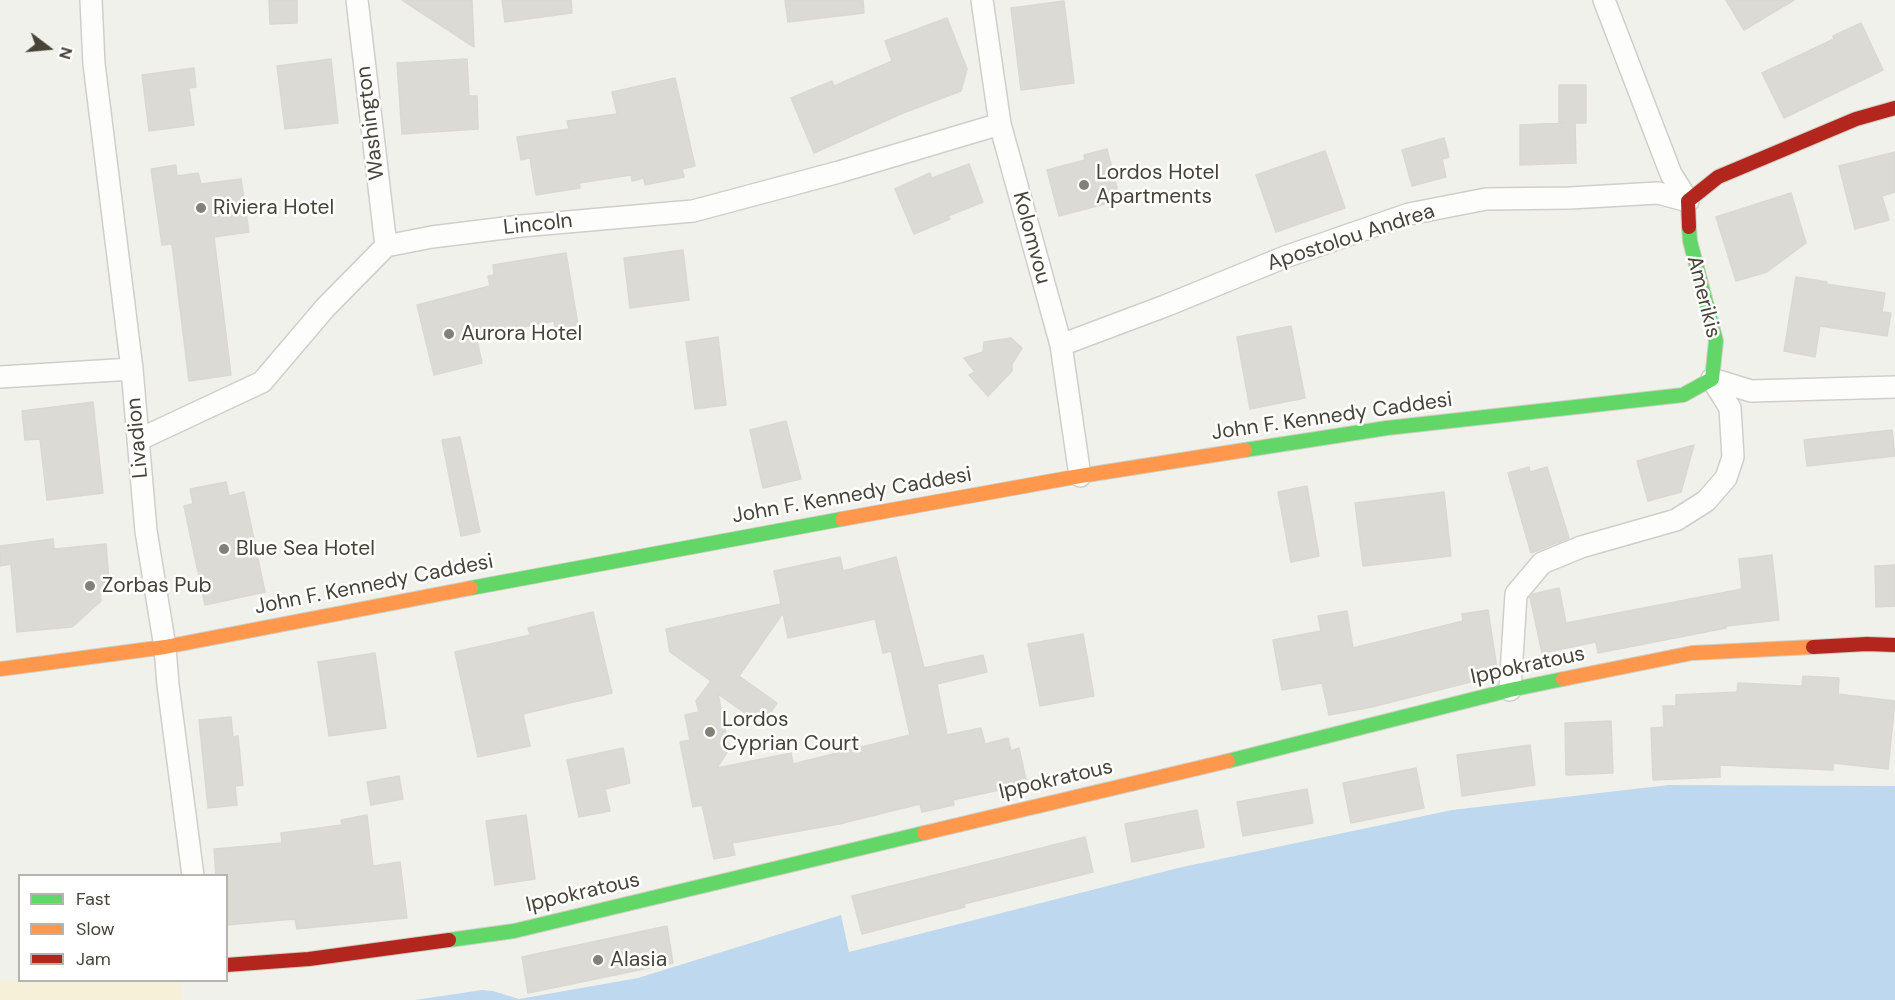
<!DOCTYPE html>
<style>
body{margin:0}
#map{position:relative;width:1895px;height:1000px;overflow:hidden;background:#f1f1ec;font-family:"DM Sans",sans-serif}
canvas{display:block}
.legend{position:absolute;left:18px;top:874px;width:210px;height:108px;box-sizing:border-box;background:#fff;border:2px solid #b6b4af;margin:0;padding:8px 10px;list-style:none;font-size:18px;color:#484338}
.legend li{display:flex;align-items:center;gap:12px;height:30px}
.legend b{width:30px;border:2px solid #b6b4af}
.north{position:absolute;left:18px;top:18px;width:60px;height:60px;-webkit-text-stroke:4px #fff;paint-order:stroke;rotate:106deg;font-size:16px;font-weight:700;line-height:24px;text-align:center;color:#484338}
.north::after{content:'';display:block;margin:auto;width:21px;height:27px;background:#484338;clip-path:polygon(50% 0,100% 100%,50% 72%,0 100%)}
</style>
<div id="map">
<canvas width="1895" height="1000"></canvas>
<ul class="legend">
<li><b style="height:8px;background:#63d668"></b>Fast</li>
<li><b style="height:8px;background:#ff974d"></b>Slow</li>
<li><b style="height:8px;background:#b3261e"></b>Jam</li>
</ul>
<div class="north">N</div>
</div>
<script>
const ctx = document.querySelector('canvas').getContext('2d');
ctx.lineJoin = 'round';
function fill(path, color) {
  ctx.fillStyle = color;
  ctx.fill(path, 'evenodd');
}
function shape(rows) {
  const path = new Path2D();
  for (const r of rows) {
    path.moveTo(r[0], r[1]);
    for (let i = 2; i < r.length; i += 2) path.lineTo(r[i], r[i + 1]);
  }
  return path;
}
function trace(path, color, width, dash) {
  ctx.strokeStyle = color;
  ctx.lineWidth = width;
  ctx.lineCap = dash ? 'butt' : 'round';
  ctx.setLineDash(dash || []);
  ctx.stroke(path);
}
function write(font, color, halo, rows, align = 'center') {
  ctx.font = font + ' "DM Sans",sans-serif';
  ctx.lineWidth = 5;
  ctx.setLineDash([]);
  ctx.textBaseline = 'middle';
  ctx.strokeStyle = halo;
  ctx.fillStyle = color;
  for (const [text, x, y, turn = 0] of rows) {
    ctx.save();
    ctx.translate(x, y);
    ctx.rotate((+turn || 0) * Math.PI / 180);
    ctx.textAlign = isNaN(turn) ? turn : align;
    if (halo) ctx.strokeText(text, 0, 0);
    ctx.fillText(text, 0, 0);
    ctx.restore();
  }
}
const sand = shape([
 [19,980,181,981,182,1000,0,1000,0,981]
]);
const water = shape([
 [1669,785,1895,786,1895,1000,415,1000,482,990,493,991,519,999,638,978,841,915,849,952,1178,868,1452,810]
]);
const building = shape([
 [269,0,297,0,297,23,270,24,269,0],
 [402,0,472,0,474,47,402,0],
 [502,0,571,0,572,13,505,22,502,0],
 [785,0,863,0,864,13,788,22,785,0],
 [1726,0,1794,0,1744,30,1726,0],
 [1064,1,1074,83,1021,90,1011,8,1064,1],
 [947,18,967,69,961,91,903,113,814,153,791,98,832,81,834,86,892,61,885,41,947,18],
 [1861,23,1883,70,1784,118,1762,73,1834,39,1833,36,1861,23],
 [331,59,338,123,285,129,277,66,331,59],
 [467,59,469,96,477,96,478,129,402,134,397,63,467,59],
 [194,68,196,87,189,88,194,125,149,131,142,75,194,68],
 [675,78,695,166,682,169,684,177,645,185,644,178,632,181,631,175,579,183,580,188,536,195,530,158,521,160,517,137,569,129,567,121,617,114,612,92,675,78],
 [1559,85,1586,85,1586,123,1575,123,1576,163,1520,165,1520,125,1564,123,1559,123,1559,85],
 [1444,138,1449,157,1442,159,1446,177,1412,186,1402,150,1444,138],
 [1107,149,1120,200,1059,216,1047,170,1085,160,1084,155,1107,149],
 [1325,151,1345,208,1276,232,1256,175,1325,151],
 [1895,152,1895,192,1882,196,1889,220,1855,229,1839,166,1895,152],
 [969,164,983,202,948,216,950,219,914,234,895,189,930,173,932,178,969,164],
 [176,165,177,176,198,173,201,184,241,179,249,232,214,237,231,375,189,381,172,244,162,245,151,169,176,165],
 [1791,193,1806,243,1767,272,1736,281,1716,217,1791,193],
 [683,250,689,300,630,308,624,258,683,250],
 [566,253,578,325,555,329,554,321,476,336,482,363,434,375,417,305,490,286,488,276,494,275,493,265,566,253],
 [1796,277,1827,282,1826,284,1885,293,1882,312,1891,313,1887,336,1820,326,1815,357,1784,351,1796,277],
 [1291,326,1305,398,1250,409,1237,337,1291,326],
 [718,337,726,405,695,409,686,342,718,337],
 [1011,338,1022,348,1012,364,1012,371,988,396,969,375,975,372,964,358,983,352,984,342,1011,338],
 [93,402,103,493,47,500,40,439,25,440,22,411,93,402],
 [786,421,801,479,763,488,750,430,786,421],
 [1892,430,1895,456,1807,466,1804,440,1892,430],
 [460,437,480,532,461,536,442,440,460,437],
 [1694,445,1681,492,1648,501,1637,461,1694,445],
 [1529,467,1530,472,1547,467,1569,538,1531,553,1508,473,1529,467],
 [226,482,229,496,244,492,265,592,205,605,184,506,193,504,190,489,226,482],
 [1307,486,1319,556,1291,562,1278,492,1307,486],
 [1444,492,1451,556,1363,566,1355,503,1444,492],
 [53,539,54,549,106,544,109,581,105,582,105,591,100,591,101,601,72,627,17,632,11,564,0,566,0,546,53,539],
 [1772,555,1779,620,1726,626,1726,628,1598,653,1596,642,1542,653,1530,597,1533,594,1559,588,1566,623,1742,589,1739,559,1772,555],
 [840,557,843,571,896,557,924,668,983,655,987,672,937,684,947,735,981,728,985,744,1008,738,1011,751,1019,748,1027,784,953,800,954,805,922,812,920,804,839,824,732,843,735,855,714,859,702,805,693,807,680,742,690,740,685,715,699,712,696,701,711,681,670,652,666,629,781,604,774,571,840,557],
 [783,613,788,638,875,619,883,653,891,651,910,735,793,764,791,753,717,768,729,749,718,694,752,718,756,711,766,719,777,703,739,676,783,613],
 [1895,565,1895,606,1876,607,1875,566,1895,565],
 [1488,610,1498,675,1372,707,1329,715,1322,683,1282,690,1273,640,1321,631,1318,616,1347,611,1353,648,1463,621,1462,614,1488,610],
 [593,612,612,693,523,714,530,746,478,757,455,652,530,635,528,628,593,612],
 [1083,634,1094,696,1040,706,1028,644,1083,634],
 [375,653,386,728,329,736,318,662,375,653],
 [1803,676,1839,678,1838,694,1895,701,1888,769,1833,763,1833,770,1720,765,1720,777,1653,780,1651,728,1664,727,1663,706,1676,706,1676,695,1737,692,1738,683,1802,686,1803,676],
 [231,717,233,737,238,736,243,785,235,786,237,805,208,808,199,720,231,717],
 [1611,721,1613,773,1566,775,1565,723,1611,721],
 [1530,745,1535,785,1462,796,1457,755,1530,745],
 [623,748,630,783,605,789,610,811,579,817,567,760,623,748],
 [1416,768,1424,808,1351,823,1343,783,1416,768],
 [399,776,403,799,371,805,367,782,399,776],
 [1307,789,1313,823,1243,836,1237,802,1307,789],
 [1197,810,1204,847,1132,862,1125,824,1197,810],
 [367,815,373,866,400,862,407,918,297,929,295,919,226,925,226,876,216,876,214,849,282,843,281,833,342,825,341,820,367,815],
 [526,815,535,879,495,885,486,821,526,815],
 [1085,837,1093,872,964,904,965,907,862,934,852,896,1085,837],
 [667,926,673,963,528,993,522,957,667,926]
]);
const street = shape([
 [91,0,94,64,132,369,146,531,165,647,168,685,193,876],
 [357,0,386,246],
 [982,0,1000,124,1061,345,1080,476],
 [1604,0,1671,174,1688,201],
 [1061,345,1165,306,1285,257,1409,214,1486,199,1570,198,1658,193,1688,201],
 [0,377,132,369],
 [1712,379,1751,391,1895,387],
 [138,440,262,382,325,308,386,246,432,237,521,226,693,211,839,172,1000,124],
 [1510,690,1516,594,1542,563,1581,547,1676,520,1706,501,1726,478,1733,457,1730,408,1712,379]
]);
const fast = shape([
 [1245,450,1387,428,1683,395,1712,379,1716,341,1690,241,1689,227],
 [471,588,842,519],
 [1228,761,1510,690,1563,679],
 [449,940,514,931,924,833]
]);
const slow = shape([
 [842,519,1080,476,1245,450],
 [0,669,165,647,471,588],
 [1563,679,1692,653,1813,647],
 [924,833,1228,761]
]);
const jam = shape([
 [1689,227,1688,201,1718,177,1856,119,1895,108],
 [1813,647,1867,644,1895,645],
 [226,965,309,959,449,940]
]);
const markers = [
 [1084,185,6,"#838077"],
 [201,208,6,"#838077"],
 [449,334,6,"#838077"],
 [224,549,6,"#838077"],
 [90,586,6,"#838077"],
 [710,732,6,"#838077"],
 [598,960,6,"#838077"]
];
const streetNames = [
 ["Washington",371,123,-97],
 ["Lincoln",538,225,-6],
 ["Kolomvou",1031,238,75],
 ["Apostolou Andrea",1351,238,-18],
 ["Amerikis",1703,297,76],
 ["John F. Kennedy Caddesi",1332,417,-8],
 ["Livadion",138,438,-95],
 ["John F. Kennedy Caddesi",852,496,-10],
 ["John F. Kennedy Caddesi",374,585,-11],
 ["Ippokratous",1528,666,-12],
 ["Ippokratous",1056,780,-13],
 ["Ippokratous",583,893,-13]
];
const poiNames = [
 ["Lordos Hotel",1096,173],
 ["Apartments",1096,197],
 ["Riviera Hotel",213,208],
 ["Aurora Hotel",461,334],
 ["Blue Sea Hotel",236,549],
 ["Zorbas Pub",102,586],
 ["Lordos",722,720],
 ["Cyprian Court",722,744],
 ["Alasia",610,960]
];
fill(sand, '#f5f0d7');
fill(water, '#bdd8ef');
fill(building, '#dbdad4');
trace(building, '#dad8d2', 1.5);
trace(street, '#d0ceca', 24);
trace(fast, '#d1cec3', 16);
trace(slow, '#d1cec3', 16);
trace(jam, '#d1cec3', 16);
trace(street, '#fdfdfc', 21);
trace(fast, '#63d668', 14);
trace(slow, '#ff974d', 14);
trace(jam, '#b3261e', 14);
for (const [x, y, r, color] of markers) {
  const dot = new Path2D();
  dot.arc(x, y, r, 0, 2 * Math.PI);
  ctx.fillStyle = color;
  ctx.fill(dot);
  trace(dot, '#fff', 2);
}
write('21px', '#484338', '#fff', streetNames);
write('21px', '#484338', '#fff', poiNames, 'left');
</script>
